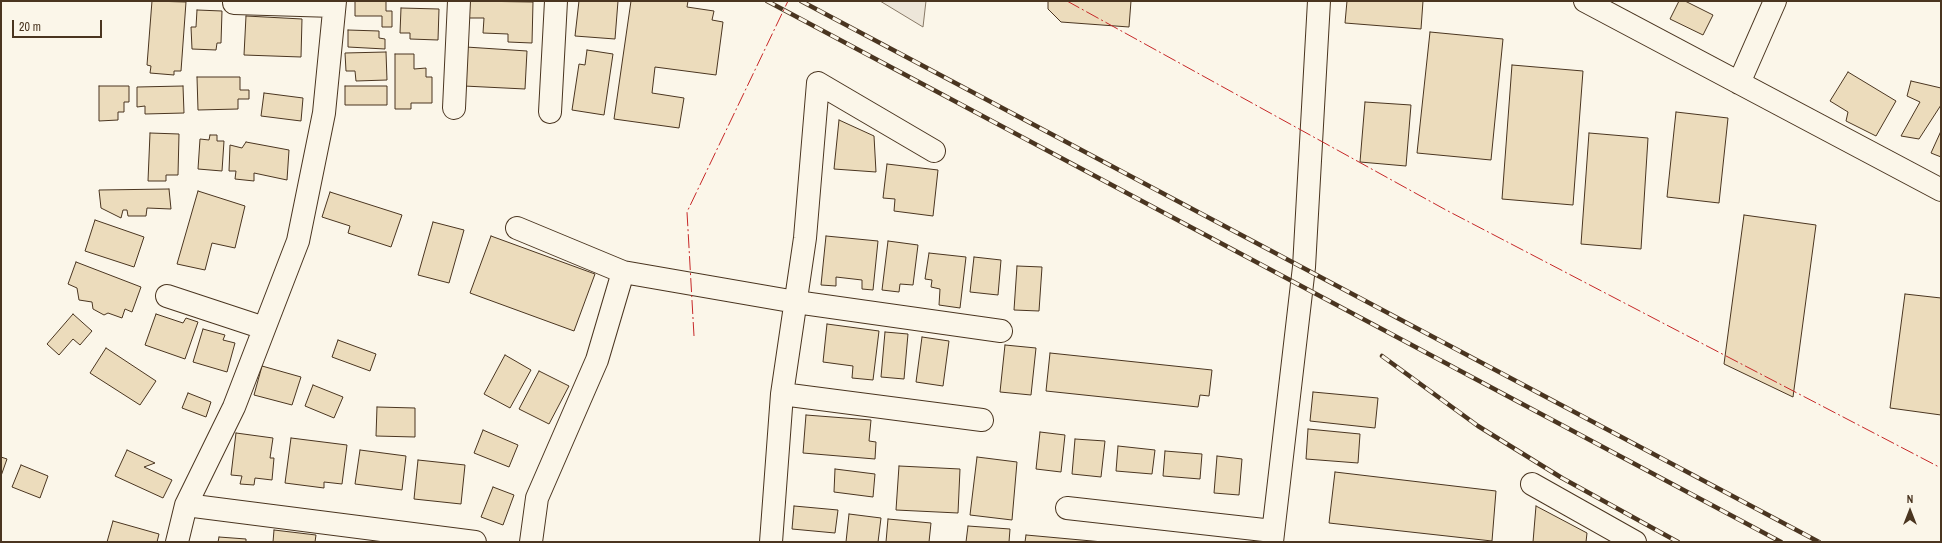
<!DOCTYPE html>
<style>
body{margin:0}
#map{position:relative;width:1942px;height:543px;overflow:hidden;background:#fbf6e9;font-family:"Archivo Narrow",sans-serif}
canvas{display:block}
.frame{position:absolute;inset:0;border:2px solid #4a3520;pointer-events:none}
.north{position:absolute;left:1890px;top:491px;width:40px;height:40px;-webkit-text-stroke:3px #fbf6e9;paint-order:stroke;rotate:0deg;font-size:11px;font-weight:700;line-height:16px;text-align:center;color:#4a3520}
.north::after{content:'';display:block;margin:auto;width:14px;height:18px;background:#4a3520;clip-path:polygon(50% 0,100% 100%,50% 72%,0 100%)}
.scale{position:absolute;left:12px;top:20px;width:90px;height:18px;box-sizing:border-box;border:2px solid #4a3520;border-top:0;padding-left:5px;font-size:12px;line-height:14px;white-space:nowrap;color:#4a3520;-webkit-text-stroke:3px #fbf6e9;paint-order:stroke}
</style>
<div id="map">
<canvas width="1942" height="543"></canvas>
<div class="frame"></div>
<div class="north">N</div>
<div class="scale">20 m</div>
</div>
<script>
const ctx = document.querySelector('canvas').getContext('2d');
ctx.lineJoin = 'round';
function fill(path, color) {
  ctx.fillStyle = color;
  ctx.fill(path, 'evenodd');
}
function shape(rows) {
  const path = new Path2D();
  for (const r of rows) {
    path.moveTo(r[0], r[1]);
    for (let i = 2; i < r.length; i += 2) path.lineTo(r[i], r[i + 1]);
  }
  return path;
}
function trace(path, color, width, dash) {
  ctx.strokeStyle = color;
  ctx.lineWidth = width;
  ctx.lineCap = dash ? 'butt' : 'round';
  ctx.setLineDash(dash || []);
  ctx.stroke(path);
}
const green = shape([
 [880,1,926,1,923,27,880,1]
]);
const building = shape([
 [152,1,186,2,181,71,174,71,174,75,150,73,151,66,147,65,152,1],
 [355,1,386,1,386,11,392,11,392,27,382,27,382,16,355,16,355,1],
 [469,1,533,2,532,43,508,42,508,34,483,33,484,18,468,18,469,1],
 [579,1,618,1,615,39,575,36,579,1],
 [631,1,688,1,687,7,714,11,712,20,723,22,716,75,655,67,652,93,684,98,679,128,614,119,631,1],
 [1048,1,1131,1,1129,27,1061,22,1048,9,1048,1],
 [1347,1,1423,1,1421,29,1345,23,1347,1],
 [1679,1,1685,1,1713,15,1703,35,1670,19,1679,1],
 [401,8,439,9,438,40,410,39,410,33,400,33,401,8],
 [197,10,222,11,221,43,217,43,216,50,192,49,191,27,196,27,197,10],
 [246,16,302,19,301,57,244,55,246,16],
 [348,30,379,31,379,38,385,39,385,49,348,47,348,30],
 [1430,32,1503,39,1491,160,1417,153,1430,32],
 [466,47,527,51,525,89,464,86,466,47],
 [587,50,613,54,604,115,572,110,579,64,585,65,587,50],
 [386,52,387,80,356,81,355,71,346,71,345,53,386,52],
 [395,54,414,54,414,69,426,68,426,77,432,77,432,103,411,103,411,109,395,109,395,54],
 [1512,65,1583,71,1573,205,1502,199,1512,65],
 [1848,72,1896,101,1876,136,1846,121,1848,112,1830,101,1848,72],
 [197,77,240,77,240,90,249,90,249,99,238,99,238,109,198,110,197,77],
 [1911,81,1941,88,1941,105,1919,139,1901,136,1920,102,1907,96,1911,81],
 [99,86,129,86,129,102,124,102,124,112,118,112,118,120,99,121,99,86],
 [183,86,184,113,145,114,145,106,137,107,137,87,183,86],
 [345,86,387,86,387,105,345,105,345,86],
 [264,93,303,98,301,121,261,116,264,93],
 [1365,102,1411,105,1406,166,1360,162,1365,102],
 [1676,112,1728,118,1719,203,1667,197,1676,112],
 [839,120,874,136,876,172,834,169,839,120],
 [1941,131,1941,157,1931,153,1941,131],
 [150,133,179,134,178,175,166,175,166,181,148,181,150,133],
 [1589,133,1648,138,1641,249,1581,244,1589,133],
 [210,135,217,135,217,141,224,141,222,171,198,169,200,139,209,140,210,135],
 [246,142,289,150,287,180,254,173,254,181,235,179,236,171,229,171,230,145,242,148,246,142],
 [887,164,938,170,933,216,894,211,895,199,883,198,887,164],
 [169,189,171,209,147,208,146,216,128,216,127,210,123,210,121,218,101,208,99,190,169,189],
 [198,191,245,206,235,248,212,243,205,270,177,264,198,191],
 [330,192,402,215,391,247,348,233,350,226,322,217,330,192],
 [1744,215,1816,225,1793,397,1724,364,1744,215],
 [95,220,144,237,134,267,85,251,95,220],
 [433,222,464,230,449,283,418,275,433,222],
 [491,236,595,274,574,331,470,293,491,236],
 [826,236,878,241,873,290,862,289,862,280,836,277,836,286,821,285,826,236],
 [888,241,918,245,913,285,900,284,899,292,882,290,888,241],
 [929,253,966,257,960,308,939,305,940,289,931,287,932,280,925,279,929,253],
 [974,257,1001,260,998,295,970,292,974,257],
 [76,262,141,287,132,312,125,309,122,318,108,313,104,315,93,309,92,302,79,300,77,288,68,284,76,262],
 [1017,266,1042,267,1039,311,1014,310,1017,266],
 [1905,294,1941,298,1941,415,1890,408,1905,294],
 [73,314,92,331,80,345,73,339,59,355,47,344,73,314],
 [156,314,183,323,186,318,198,322,185,359,145,345,156,314],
 [827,324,879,331,873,380,852,378,853,366,823,362,827,324],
 [203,329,225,335,223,340,235,343,227,372,193,362,203,329],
 [885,332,908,334,904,379,881,377,885,332],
 [922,337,949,341,943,386,916,382,922,337],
 [338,340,376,354,370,371,332,357,338,340],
 [1005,345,1036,348,1031,395,1000,392,1005,345],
 [106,348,156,381,140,405,90,373,106,348],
 [1050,353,1212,370,1209,396,1200,395,1198,407,1046,391,1050,353],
 [505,355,531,370,510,408,484,394,505,355],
 [262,366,301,377,292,405,254,395,262,366],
 [539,371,569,386,549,424,519,409,539,371],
 [313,385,343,397,334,418,305,406,313,385],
 [1313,392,1378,398,1375,428,1310,421,1313,392],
 [188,393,211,402,206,417,182,408,188,393],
 [377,407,415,408,415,437,376,436,377,407],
 [806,415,871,420,869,441,876,442,875,459,803,453,806,415],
 [1308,429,1360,434,1358,463,1306,459,1308,429],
 [483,430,518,445,509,467,474,453,483,430],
 [1040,432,1065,435,1061,472,1036,469,1040,432],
 [236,433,273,438,270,458,274,458,272,480,255,478,254,485,240,484,242,476,231,475,236,433],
 [291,438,347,445,342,484,324,482,324,488,285,483,291,438],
 [1075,439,1105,441,1101,477,1072,474,1075,439],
 [1118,446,1155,450,1152,474,1116,471,1118,446],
 [127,450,155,463,144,467,172,480,163,498,115,476,127,450],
 [360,450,406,456,402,490,355,484,360,450],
 [1165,451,1202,454,1200,479,1163,476,1165,451],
 [1217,456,1242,459,1239,495,1214,493,1217,456],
 [1,457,7,459,1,476,1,457],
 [977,457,1017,462,1012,520,970,515,977,457],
 [418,460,465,465,461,504,414,499,418,460],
 [21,465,48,476,40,498,12,487,21,465],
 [899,466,960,469,958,513,896,510,899,466],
 [835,469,875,474,873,497,834,492,835,469],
 [1335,472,1496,491,1492,541,1329,523,1335,472],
 [493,487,514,495,503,525,481,517,493,487],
 [794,506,838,510,835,533,792,529,794,506],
 [1536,506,1587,533,1586,542,1533,542,1536,506],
 [849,514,881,518,878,542,846,542,849,514],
 [888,519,931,523,929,542,886,542,888,519],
 [113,521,159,534,157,542,107,542,113,521],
 [968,526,1010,529,1009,542,966,542,968,526],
 [274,530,316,535,315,542,273,542,274,530],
 [1026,535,1103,542,1025,542,1026,535],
 [219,537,246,539,246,542,218,542,219,537]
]);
const street = shape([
 [234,1,234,3,334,6],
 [1585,1,1941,190],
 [1739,83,1775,1],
 [454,108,459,1],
 [550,112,556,1],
 [517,228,623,272,796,302,1001,331],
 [167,296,264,328],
 [782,394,982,420],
 [1532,484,1635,542],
 [186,505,475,542],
 [1067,508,1273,531],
 [177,542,186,505,234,407,298,241,324,113,335,1],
 [531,542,537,498,597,360,623,272],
 [771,542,782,394,805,238,818,83,934,151],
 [1272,542,1304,267,1319,1]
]);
const rail = shape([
 [767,1,1781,542],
 [801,1,1819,542],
 [1382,356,1478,426,1562,478,1678,542]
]);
const power = shape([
 [1067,1,1446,210,1941,468],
 [694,336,687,212,788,1]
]);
fill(green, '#ede6d9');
trace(green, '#887966', 1);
fill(building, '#ecdcbc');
trace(building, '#4a3520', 1);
trace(street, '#4a3520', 24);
trace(street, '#fbf6e9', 22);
trace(rail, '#4a3520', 4.5);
trace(rail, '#fbf6e9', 3, [9]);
trace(power, '#c62828', 1, [14, 3, 2, 3]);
</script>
